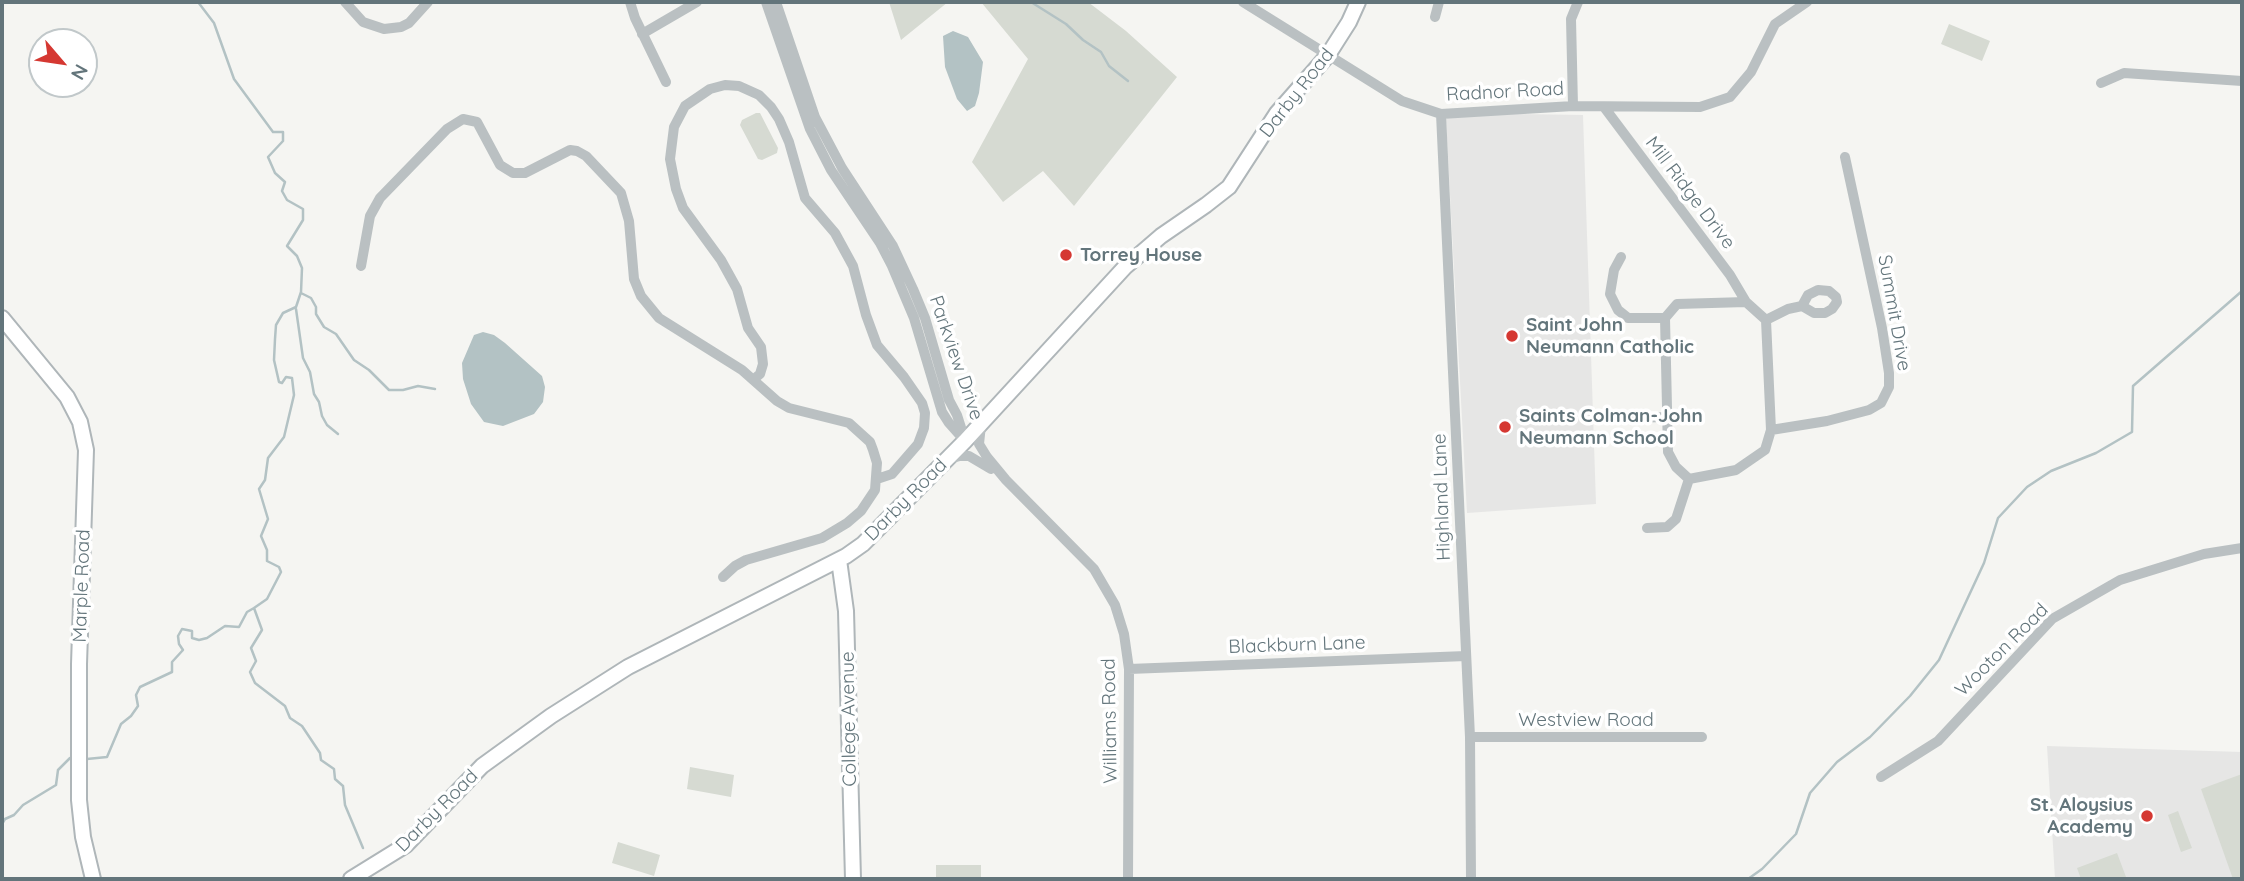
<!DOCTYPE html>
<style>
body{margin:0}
#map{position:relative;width:2244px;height:881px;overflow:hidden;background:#f5f5f2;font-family:Quicksand,sans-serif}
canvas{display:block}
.frame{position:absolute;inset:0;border:4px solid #63757b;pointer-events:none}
.north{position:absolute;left:28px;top:28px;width:70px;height:70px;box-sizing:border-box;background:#fff;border:2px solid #c1c8ca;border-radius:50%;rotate:119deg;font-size:19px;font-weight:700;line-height:28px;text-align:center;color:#63757b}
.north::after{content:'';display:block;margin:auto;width:24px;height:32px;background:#d53832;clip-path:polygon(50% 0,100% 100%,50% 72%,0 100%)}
</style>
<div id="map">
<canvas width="2244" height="881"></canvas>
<div class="frame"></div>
<div class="north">N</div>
</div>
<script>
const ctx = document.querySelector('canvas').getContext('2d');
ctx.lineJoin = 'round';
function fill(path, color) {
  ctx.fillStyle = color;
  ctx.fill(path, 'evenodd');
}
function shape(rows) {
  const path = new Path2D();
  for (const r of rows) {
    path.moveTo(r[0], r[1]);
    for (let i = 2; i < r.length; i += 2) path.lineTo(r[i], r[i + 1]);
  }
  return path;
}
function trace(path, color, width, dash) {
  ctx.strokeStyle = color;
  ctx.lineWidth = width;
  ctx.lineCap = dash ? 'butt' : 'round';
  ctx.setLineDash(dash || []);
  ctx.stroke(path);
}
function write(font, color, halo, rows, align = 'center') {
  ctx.font = font + ' Quicksand,sans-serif';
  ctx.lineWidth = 7;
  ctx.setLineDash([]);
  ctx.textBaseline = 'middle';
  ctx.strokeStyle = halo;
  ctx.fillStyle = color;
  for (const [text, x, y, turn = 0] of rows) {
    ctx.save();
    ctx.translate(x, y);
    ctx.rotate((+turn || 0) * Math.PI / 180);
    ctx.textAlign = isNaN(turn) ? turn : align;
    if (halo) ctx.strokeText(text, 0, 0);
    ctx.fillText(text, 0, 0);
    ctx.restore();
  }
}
const built = shape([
 [1455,113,1583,115,1596,504,1467,513,1446,119],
 [2047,746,2242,752,2242,879,2055,879]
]);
const green = shape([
 [889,2,948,2,901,40],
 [981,2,1088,2,1126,31,1177,77,1074,206,1043,171,1003,202,972,162,1028,59],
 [1949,24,1990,41,1982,61,1941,44],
 [756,113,760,113,778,148,777,153,762,160,758,159,740,125,742,120],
 [690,767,734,775,731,797,687,789],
 [2242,774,2242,879,2233,879,2201,789],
 [2178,811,2192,848,2181,852,2168,815],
 [618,842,660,855,654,876,612,863],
 [2117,853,2126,877,2120,879,2088,879,2087,877,2081,879,2077,868],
 [936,865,981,865,981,879,936,879]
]);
const water = shape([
 [953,31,968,37,983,62,979,93,975,106,967,111,957,99,945,67,943,36],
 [483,332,494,335,505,343,542,376,545,387,543,402,534,414,503,426,484,422,471,404,463,379,462,363,474,335]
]);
const stream = shape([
 [198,2,214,23,234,79,273,132,283,132,283,141,268,157,275,173,285,182,282,191,287,200,303,209,303,220,287,246,297,256,302,268,301,292,296,307,283,313,276,325,275,339,274,360,279,382,282,383,286,377,292,378,294,395,284,437,268,458,265,480,259,489,268,519,261,536,267,550,267,561,279,567,281,572,267,599,254,608,262,630,251,648,256,661,250,672,255,683,285,706,290,718,302,726,320,753,321,760,334,769,335,779,343,786,345,805,363,848],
 [1031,2,1066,24,1083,40,1101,52,1109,66,1128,81],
 [301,293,311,298,316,307,316,314,324,327,336,334,354,360,369,370,389,390,403,390,418,386,435,389],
 [296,309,303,358,310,372,314,394,319,402,322,416,327,425,338,434],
 [87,759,107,757,121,724,131,716,138,706,136,695,140,687,172,672,172,662,183,650,179,644,178,636,182,629,192,631,192,638,199,640,207,638,225,626,239,627,247,612,254,608],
 [2,824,5,819,14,815,23,805,56,785,58,770,70,758],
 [1748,879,1762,869,1796,834,1810,793,1837,762,1870,737,1910,696,1939,660,1984,563,1998,518,2027,487,2051,471,2096,453,2132,432,2133,386,2242,291]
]);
const street = shape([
 [345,2,363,22,384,29,401,27,409,23,428,2],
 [630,2,635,18,666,82],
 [766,2,810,129,831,170,880,243,892,266,914,318,942,412,949,423,965,441],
 [776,2,815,117,842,168,893,246,913,289,925,318,949,400,957,415,964,437],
 [1243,2,1402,101,1441,114,1573,106,1700,107,1730,97,1751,72,1775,24,1807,2],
 [1435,17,1439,2],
 [642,34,697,2],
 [2101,83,2124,73,2242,81],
 [1573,106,1571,19,1578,2],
 [1604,107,1730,275,1746,302],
 [1441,114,1470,737,1471,879],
 [1621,257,1614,270,1610,294,1618,310,1628,318,1665,318],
 [361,266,370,216,380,198,447,129,463,119,477,122,500,165,513,173,525,173,570,150,577,151,586,156,621,193,629,221,634,279,641,296,659,318,742,370,777,401,789,408,849,423,870,442,873,450,877,463,875,490,861,511,847,523,822,538,746,560,735,566,723,577],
 [1746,302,1766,320,1771,430,1765,450,1736,470,1689,479,1676,467,1668,452,1665,318,1677,304,1746,302],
 [1766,320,1788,309,1802,306,1814,313,1825,313,1832,309,1837,302,1836,297,1829,291,1818,290,1808,295,1802,306],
 [754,379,760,374,763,364,761,347,748,328,737,289,721,260,683,208,676,189,670,159,674,127,685,106,710,89,725,85,739,86,759,95,771,107,779,119,789,142,805,198,835,233,853,266,866,315,877,345,904,377,922,403,925,413,924,428,918,444,892,474,877,479],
 [1625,418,1667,417],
 [981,425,979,444,987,457,1006,480,1094,569,1115,605,1124,634,1129,669,1128,879],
 [1771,430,1827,421,1869,410,1881,403,1889,387,1889,373,1882,328,1845,157],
 [948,459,960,456,969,456,991,469],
 [1647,528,1667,527,1676,519,1689,479],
 [1129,669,1466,656],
 [1470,737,1702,737],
 [1881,777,1938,741,2052,619,2120,580,2204,554,2242,548]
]);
const secondary = shape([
 [2,318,67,397,80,422,86,450,79,664,79,800,83,837,93,879],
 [839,560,846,611,853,879],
 [351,879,406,845,482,766,551,716,628,667,846,556,863,544,965,441,1125,267,1161,236,1206,205,1229,187,1277,113,1328,55,1349,22,1358,2]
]);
const markers = [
 [1066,255,7,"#d53832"],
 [1512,336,7,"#d53832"],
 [1505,427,7,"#d53832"],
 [2147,816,7,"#d53832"]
];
const streetNames = [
 ["Radnor Road",1505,92,-3],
 ["Darby Road",1297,93,-52],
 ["Mill Ridge Drive",1690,193,53],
 ["Summit Drive",1894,313,80],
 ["Parkview Drive",956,358,71],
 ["Highland Lane",1442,497,-92],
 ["Darby Road",906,500,-45],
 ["Marple Road",82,586,-88],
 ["Blackburn Lane",1297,645,-2],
 ["Wooton Road",2002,650,-45],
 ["College Avenue",849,719,-91],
 ["Westview Road",1586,720],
 ["Williams Road",1110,721,-91],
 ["Darby Road",437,811,-45]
];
const poiNames = [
 ["Torrey House",1080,255],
 ["Saint John",1526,325],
 ["Neumann Catholic",1526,347],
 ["Saints Colman-John",1519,416],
 ["Neumann School",1519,438],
 ["St. Aloysius",2133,805,"right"],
 ["Academy",2133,827,"right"]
];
fill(built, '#e6e6e5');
fill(green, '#d6dad2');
fill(water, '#b3c2c4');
trace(stream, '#b3c2c4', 2.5);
trace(secondary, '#afb6b9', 18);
trace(street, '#bac0c2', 10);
trace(secondary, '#fff', 14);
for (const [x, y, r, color] of markers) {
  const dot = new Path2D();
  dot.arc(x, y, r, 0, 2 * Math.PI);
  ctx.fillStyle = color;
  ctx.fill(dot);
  trace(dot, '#fff', 2.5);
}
write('19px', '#63757b', '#fff', streetNames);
write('bold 19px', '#63757b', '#fff', poiNames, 'left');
</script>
